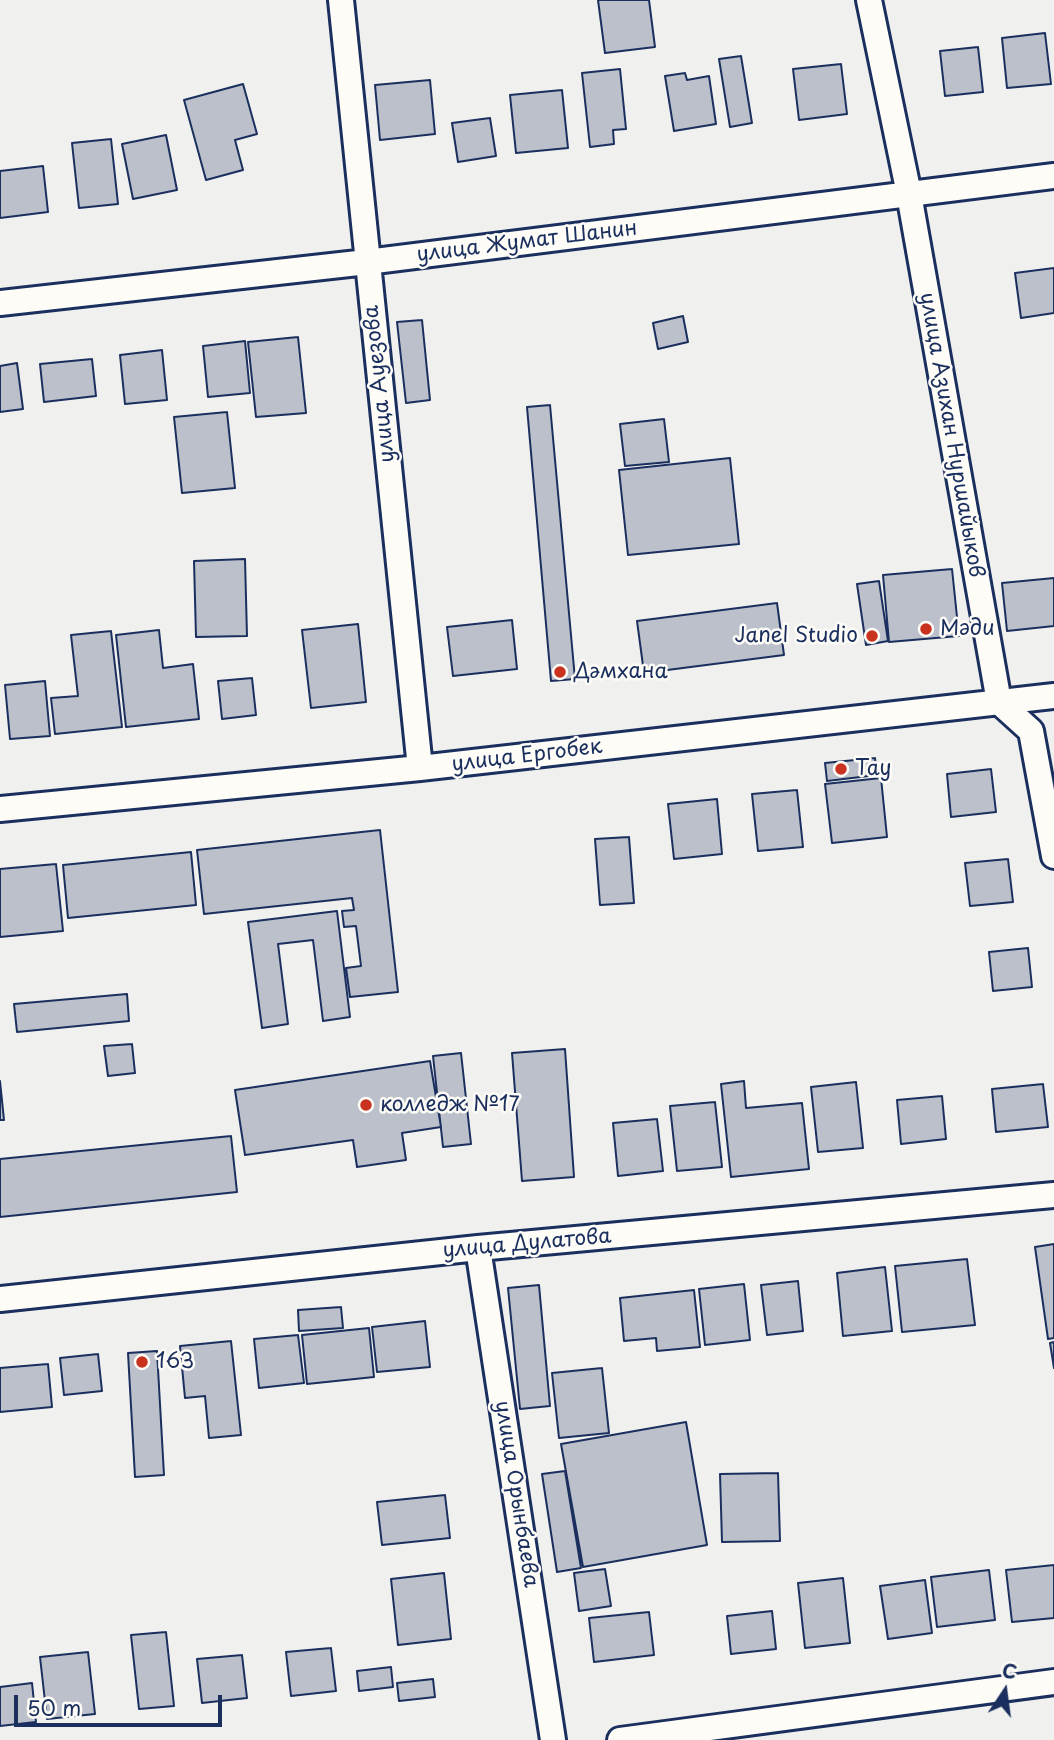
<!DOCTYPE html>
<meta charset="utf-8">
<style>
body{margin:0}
#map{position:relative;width:1054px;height:1740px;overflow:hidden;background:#f0f0ee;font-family:"Playpen Sans",sans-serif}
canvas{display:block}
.north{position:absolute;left:970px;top:1656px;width:70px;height:70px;-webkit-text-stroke:5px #fdfcf7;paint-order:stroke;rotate:13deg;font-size:19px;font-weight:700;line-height:28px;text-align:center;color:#1b2f5e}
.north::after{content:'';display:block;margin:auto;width:24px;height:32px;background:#1b2f5e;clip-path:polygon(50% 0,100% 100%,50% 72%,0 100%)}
.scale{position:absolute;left:14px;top:1695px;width:208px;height:32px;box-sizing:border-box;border:4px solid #1b2f5e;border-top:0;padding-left:9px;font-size:21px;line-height:24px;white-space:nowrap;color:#1b2f5e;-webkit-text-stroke:5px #fdfcf7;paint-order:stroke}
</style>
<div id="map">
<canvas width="1054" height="1740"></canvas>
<div class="north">С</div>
<div class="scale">50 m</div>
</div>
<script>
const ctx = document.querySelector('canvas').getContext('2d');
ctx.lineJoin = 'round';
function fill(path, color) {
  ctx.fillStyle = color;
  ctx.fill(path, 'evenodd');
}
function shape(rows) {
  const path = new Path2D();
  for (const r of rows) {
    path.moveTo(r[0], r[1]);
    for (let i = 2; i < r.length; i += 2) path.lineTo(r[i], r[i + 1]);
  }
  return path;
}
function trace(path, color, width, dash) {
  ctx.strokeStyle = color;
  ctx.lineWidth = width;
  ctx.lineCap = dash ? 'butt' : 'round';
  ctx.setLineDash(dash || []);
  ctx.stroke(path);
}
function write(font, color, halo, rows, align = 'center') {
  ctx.font = font + ' "Playpen Sans",sans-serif';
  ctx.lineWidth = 5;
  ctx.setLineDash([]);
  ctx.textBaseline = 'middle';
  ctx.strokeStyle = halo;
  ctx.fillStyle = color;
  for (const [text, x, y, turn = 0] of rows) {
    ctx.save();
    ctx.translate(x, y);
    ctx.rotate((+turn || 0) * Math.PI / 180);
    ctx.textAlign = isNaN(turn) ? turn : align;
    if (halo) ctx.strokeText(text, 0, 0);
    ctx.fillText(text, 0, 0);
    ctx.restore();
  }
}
const building = shape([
 [598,0,649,0,655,47,605,53,598,0],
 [1045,33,1051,84,1007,88,1002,38,1045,33],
 [978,47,983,92,945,96,940,51,978,47],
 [741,56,752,123,730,127,719,59,741,56],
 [841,64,847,114,799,120,793,69,841,64],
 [620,69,626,129,613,130,614,144,590,147,582,73,620,69],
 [685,73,687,80,709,76,716,124,674,131,665,76,685,73],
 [430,80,435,134,380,140,375,85,430,80],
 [243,84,257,134,235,140,243,170,206,180,184,100,243,84],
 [562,90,568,148,516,153,510,95,562,90],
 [490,118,496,156,458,162,452,123,490,118],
 [166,135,177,190,133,199,122,144,166,135],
 [111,139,118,204,79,208,72,143,111,139],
 [43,166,48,212,0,218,0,171,43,166],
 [1054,268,1054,313,1021,318,1015,273,1054,268],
 [683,316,688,342,658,349,653,323,683,316],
 [422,320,430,400,406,403,397,322,422,320],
 [298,337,306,413,256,417,248,342,298,337],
 [245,341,250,393,208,397,203,346,245,341],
 [162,350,167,400,125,404,120,355,162,350],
 [92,359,96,396,44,402,40,364,92,359],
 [17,363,23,409,0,412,0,366,17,363],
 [550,405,575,679,551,681,527,407,550,405],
 [227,412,235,488,182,493,174,417,227,412],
 [664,419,669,462,625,466,620,424,664,419],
 [730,458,739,544,628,555,619,470,730,458],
 [245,559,247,636,196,637,194,561,245,559],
 [952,569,959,636,889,642,883,575,952,569],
 [1054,578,1054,626,1007,631,1002,583,1054,578],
 [879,581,888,641,866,645,857,584,879,581],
 [777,603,784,655,644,673,637,621,777,603],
 [512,620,517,669,453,676,447,627,512,620],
 [358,624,366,702,311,708,302,630,358,624],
 [159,630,163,668,193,664,199,719,126,727,116,635,159,630],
 [111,631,122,727,55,734,51,698,78,696,71,635,111,631],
 [252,678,256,715,222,719,218,681,252,678],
 [45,681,50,736,10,739,5,685,45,681],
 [875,758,877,775,827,781,825,763,875,758],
 [991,769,996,812,951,817,947,774,991,769],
 [881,778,887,837,832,843,825,784,881,778],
 [797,790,803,847,758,851,752,794,797,790],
 [717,799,722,854,674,859,668,804,717,799],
 [380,830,398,992,350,997,346,968,361,966,356,926,344,927,342,911,354,910,352,898,204,914,197,850,380,830],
 [629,837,634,903,600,905,595,839,629,837],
 [191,852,196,905,68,918,63,865,191,852],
 [1008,859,1013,902,970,906,965,863,1008,859],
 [56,864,63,931,0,937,0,869,56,864],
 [337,911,350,1017,323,1021,313,940,278,944,288,1024,262,1028,248,922,337,911],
 [1028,948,1032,987,993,991,989,952,1028,948],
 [127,994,129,1021,17,1032,14,1004,127,994],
 [132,1044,135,1073,108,1076,104,1046,132,1044],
 [565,1049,574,1177,522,1181,512,1053,565,1049],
 [461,1053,471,1144,443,1147,433,1056,461,1053],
 [430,1061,441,1127,402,1133,406,1160,357,1167,353,1140,245,1155,235,1090,430,1061],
 [0,1081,4,1120,0,1120,0,1081],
 [744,1081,746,1108,802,1103,809,1169,731,1177,721,1084,744,1081],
 [856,1082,863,1148,818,1152,811,1087,856,1082],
 [1043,1084,1048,1127,996,1132,992,1089,1043,1084],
 [942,1096,946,1139,901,1144,897,1100,942,1096],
 [715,1102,722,1167,677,1171,670,1106,715,1102],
 [657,1119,663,1171,618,1176,613,1123,657,1119],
 [231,1136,237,1192,0,1217,0,1159,231,1136],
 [1054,1244,1054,1338,1048,1339,1035,1247,1054,1244],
 [967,1259,975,1325,902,1332,895,1266,967,1259],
 [885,1267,892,1331,843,1336,837,1273,885,1267],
 [798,1281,803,1331,767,1335,761,1285,798,1281],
 [744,1284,750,1340,705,1345,699,1289,744,1284],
 [539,1285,550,1406,520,1409,508,1288,539,1285],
 [694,1290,700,1347,657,1351,656,1338,624,1341,620,1298,694,1290],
 [341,1307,343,1328,299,1331,298,1310,341,1307],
 [425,1321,430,1367,377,1372,372,1327,425,1321],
 [369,1328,374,1377,307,1384,302,1335,369,1328],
 [298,1335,304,1383,259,1388,254,1339,298,1335],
 [231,1341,241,1435,209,1438,205,1396,185,1398,180,1346,231,1341],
 [1054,1342,1054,1368,1050,1343,1054,1342],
 [157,1351,164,1475,135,1477,128,1353,157,1351],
 [98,1354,102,1391,64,1395,60,1358,98,1354],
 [48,1364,52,1407,0,1412,0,1368,48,1364],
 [602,1368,609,1433,559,1438,552,1373,602,1368],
 [686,1422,707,1545,583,1567,561,1444,686,1422],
 [565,1471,581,1568,557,1572,542,1474,565,1471],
 [778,1473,780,1541,722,1542,720,1474,778,1473],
 [445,1495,450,1538,382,1545,377,1502,445,1495],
 [1054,1565,1054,1618,1012,1622,1006,1570,1054,1565],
 [605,1569,611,1606,579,1611,574,1573,605,1569],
 [989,1570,995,1620,937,1627,931,1577,989,1570],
 [444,1573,451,1639,398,1645,391,1579,444,1573],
 [843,1578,850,1643,805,1648,798,1583,843,1578],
 [925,1580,932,1633,888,1639,880,1586,925,1580],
 [772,1611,776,1649,731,1654,727,1616,772,1611],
 [649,1612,654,1655,594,1662,589,1618,649,1612],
 [166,1632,174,1706,139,1709,131,1635,166,1632],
 [331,1648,336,1691,291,1696,286,1652,331,1648],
 [88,1652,95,1714,47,1719,40,1657,88,1652],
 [242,1655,247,1698,202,1703,197,1659,242,1655],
 [391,1667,393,1687,359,1691,357,1671,391,1667],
 [433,1679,435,1697,399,1701,397,1683,433,1679],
 [32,1683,36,1722,0,1726,0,1687,32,1683]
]);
const minor = shape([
 [341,0,420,768],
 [869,0,909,194,999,702,1031,731,1054,856],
 [0,303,367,262,1054,176],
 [0,809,420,768,1054,696],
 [478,1248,553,1740],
 [0,1299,478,1248,1054,1195],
 [620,1740,1054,1682]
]);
const markers = [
 [926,629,7,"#c8321e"],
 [872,636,7,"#c8321e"],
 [560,672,7,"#c8321e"],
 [841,769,7,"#c8321e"],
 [366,1105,7,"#c8321e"],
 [142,1362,7,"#c8321e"]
];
const streetNames = [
 ["улица Жумат Шанин",527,242,-7],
 ["улица Ауезова",380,384,-96],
 ["улица Азихан Нуршайыков",951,435,80],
 ["улица Ергобек",527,756,-7],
 ["улица Дулатова",527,1244,-5],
 ["улица Орынбаева",516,1494,81]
];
const poiNames = [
 ["Мәди",940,629],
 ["Janel Studio",858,636,"right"],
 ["Дәмхана",574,672],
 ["Тау",855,769],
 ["колледж №17",380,1105],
 ["163",156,1362]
];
fill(building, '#bbc0ca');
trace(building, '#1b2f5e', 2);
trace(minor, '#1b2f5e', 30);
trace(minor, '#fdfcf7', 24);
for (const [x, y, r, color] of markers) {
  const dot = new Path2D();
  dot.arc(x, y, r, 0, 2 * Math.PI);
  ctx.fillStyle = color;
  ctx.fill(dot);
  trace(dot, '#fdfcf7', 2.5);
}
write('21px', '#1b2f5e', '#fdfcf7', streetNames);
write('21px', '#1b2f5e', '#fdfcf7', poiNames, 'left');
</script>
